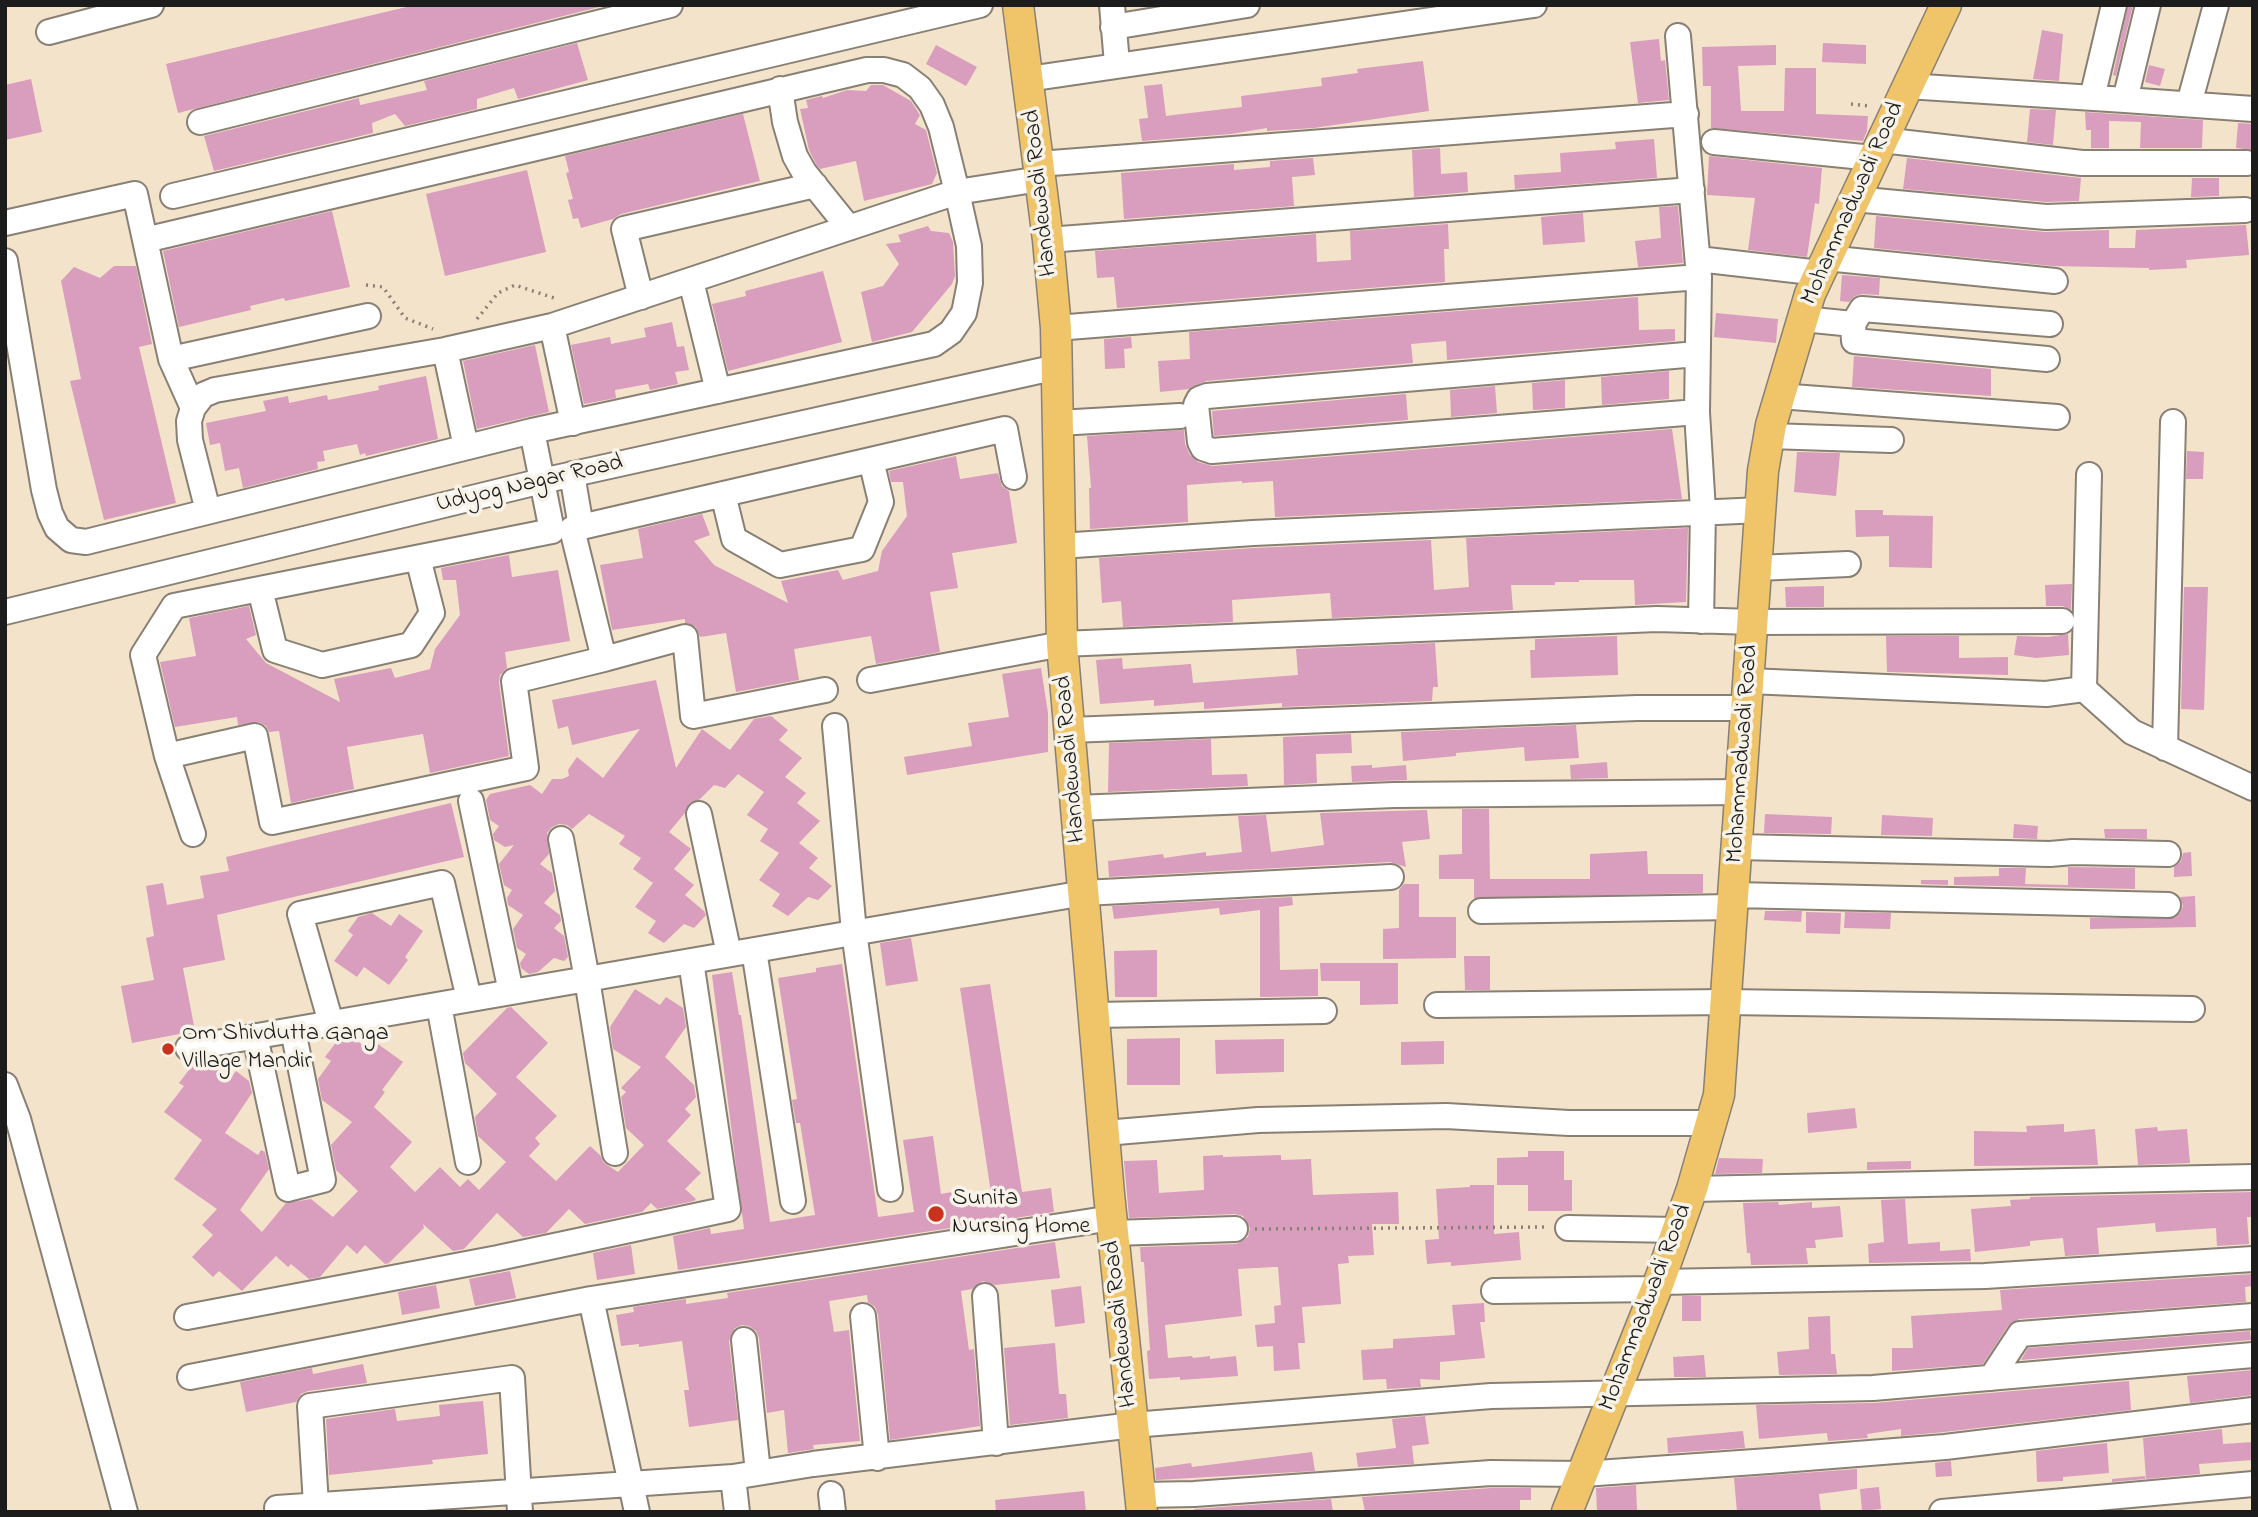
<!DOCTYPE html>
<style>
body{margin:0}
#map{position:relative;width:2258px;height:1517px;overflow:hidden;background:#f4e3cb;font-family:"Indie Flower",sans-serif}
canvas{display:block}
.frame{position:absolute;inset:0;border:7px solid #1c1c1c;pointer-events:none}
</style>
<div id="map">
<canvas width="2258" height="1517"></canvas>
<div class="frame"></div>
</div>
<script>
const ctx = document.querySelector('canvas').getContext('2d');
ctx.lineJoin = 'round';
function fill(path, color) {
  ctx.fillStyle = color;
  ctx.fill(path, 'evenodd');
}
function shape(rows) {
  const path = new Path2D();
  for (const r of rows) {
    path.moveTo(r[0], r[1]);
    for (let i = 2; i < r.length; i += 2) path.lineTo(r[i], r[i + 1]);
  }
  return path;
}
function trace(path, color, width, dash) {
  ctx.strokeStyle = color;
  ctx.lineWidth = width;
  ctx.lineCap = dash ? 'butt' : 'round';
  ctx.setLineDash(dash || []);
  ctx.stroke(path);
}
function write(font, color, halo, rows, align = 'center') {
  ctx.font = font + ' "Indie Flower",sans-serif';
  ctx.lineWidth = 7;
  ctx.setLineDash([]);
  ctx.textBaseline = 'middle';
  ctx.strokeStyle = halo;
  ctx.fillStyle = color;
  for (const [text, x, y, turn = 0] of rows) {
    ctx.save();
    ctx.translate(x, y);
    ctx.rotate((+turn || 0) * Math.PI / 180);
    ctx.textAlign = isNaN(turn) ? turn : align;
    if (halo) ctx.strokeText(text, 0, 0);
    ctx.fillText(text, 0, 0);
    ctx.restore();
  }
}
const building = shape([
 [415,5,607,5,178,113,166,64],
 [2128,5,2133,5,2116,76,2113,75],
 [2042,30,2063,34,2059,81,2033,79],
 [1659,39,1661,61,1665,60,1669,100,1638,103,1630,42],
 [577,43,588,80,518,99,514,88,477,99,477,109,405,126,395,114,372,123,373,133,214,171,204,136,359,98,360,105,427,90,424,81],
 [1823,43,1866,45,1866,64,1822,62],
 [936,45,977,67,966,86,926,64],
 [1776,45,1776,65,1738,66,1741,111,1784,111,1785,68,1816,68,1816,114,1868,116,1867,131,1863,141,1711,128,1711,86,1703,86,1702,47],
 [1423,61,1429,111,1314,128,1267,131,1267,128,1231,134,1142,141,1139,119,1148,118,1144,86,1162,84,1166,116,1173,115,1242,107,1241,96,1322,86,1321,78,1358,73,1357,69],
 [2149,65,2165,69,2160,86,2145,82],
 [31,79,42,132,5,140,5,85],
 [871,85,883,85,911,101,920,115,915,124,926,130,937,173,932,184,864,201,856,161,820,169,816,164,809,150,800,109,808,108,806,100,822,96,823,98,847,90,866,91],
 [2030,109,2056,110,2053,145,2027,142],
 [2085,112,2203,120,2202,148,2140,148,2141,122,2109,121,2109,148,2091,148,2091,130,2086,130],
 [743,114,760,181,621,214,613,219,581,228,578,218,573,219,568,200,573,199,566,173,569,172,565,156],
 [2238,123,2253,124,2253,150,2236,148],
 [1654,139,1657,178,1515,189,1514,175,1561,172,1560,153,1616,149,1615,142],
 [1440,148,1441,174,1467,172,1468,192,1414,197,1412,150],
 [1709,156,1822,168,1819,204,1815,203,1807,257,1748,250,1755,198,1707,195],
 [1313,158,1315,175,1292,177,1294,206,1124,219,1121,173,1234,164,1234,170,1270,167,1270,161],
 [1907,158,2081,178,2079,201,2046,202,1903,189],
 [527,170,546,252,445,276,426,194],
 [2192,178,2219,178,2219,196,2191,197],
 [1678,206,1683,263,1638,267,1635,241,1661,238,1659,207],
 [332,211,350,287,285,301,284,298,250,306,251,310,179,327,163,251],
 [1583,213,1585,242,1543,245,1541,217],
 [1876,216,2045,232,2109,230,2109,248,2135,248,2136,230,2246,225,2249,255,2186,260,2187,268,2149,270,2149,268,2052,266,1874,248],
 [1448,224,1449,249,1444,249,1445,282,1117,308,1114,277,1097,278,1095,251,1316,234,1317,262,1351,260,1350,231],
 [928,226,931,231,949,233,953,242,955,276,952,284,912,332,872,342,861,292,883,286,899,264,886,244,901,242,898,235],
 [114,266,136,266,152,344,139,347,176,503,104,520,70,381,81,379,61,281,74,267,100,278],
 [823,271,842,342,728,371,712,304,746,296,745,291],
 [1842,275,1880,278,1879,295,1862,294,1855,296,1849,302,1840,301],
 [1638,297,1639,330,1675,329,1675,341,1447,360,1446,341,1411,344,1413,363,1206,381,1189,389,1160,392,1158,361,1190,359,1189,332],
 [1716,313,1778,319,1776,343,1714,337],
 [672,322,677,347,684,346,689,370,675,372,678,384,650,390,648,384,615,390,616,398,584,404,571,345,610,337,611,344,646,337,644,328],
 [1131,337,1132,348,1124,349,1125,368,1105,369,1104,339],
 [535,345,549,412,477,429,463,361],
 [1854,356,1991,369,1991,396,1852,387],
 [1669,371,1669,399,1602,405,1601,377],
 [426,376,438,439,366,456,365,453,360,455,357,444,323,451,325,461,317,462,318,469,243,488,239,468,225,471,220,443,210,445,206,423,266,411,263,401,288,396,289,403,327,395,328,400,379,390,378,386],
 [1565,380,1565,408,1533,410,1532,383],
 [1495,386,1497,413,1451,417,1450,390],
 [1406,394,1408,420,1214,436,1212,411],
 [1672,429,1682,499,1275,517,1273,481,1242,483,1242,481,1187,485,1188,522,1090,529,1089,488,1091,488,1087,436,1184,430,1185,444,1190,455,1198,462,1213,466],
 [2187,451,2204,452,2203,479,2186,479],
 [1797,452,1840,453,1836,496,1794,492],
 [956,456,960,479,998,473,1002,486,1009,491,1017,543,952,553,958,588,930,592,940,652,876,664,871,636,794,649,799,680,736,692,726,633,700,637,696,627,685,623,685,619,612,630,600,565,643,558,638,529,702,514,710,535,694,541,714,565,788,603,781,581,838,570,843,580,878,571,882,551,907,516,903,482,891,482,889,471],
 [1855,510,1883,510,1883,515,1933,516,1932,568,1889,567,1889,536,1856,537],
 [1688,528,1686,602,1635,605,1634,580,1579,580,1579,582,1555,582,1555,585,1511,585,1513,610,1332,618,1330,593,1232,600,1233,622,1123,627,1121,601,1102,603,1099,558,1254,548,1431,540,1434,590,1469,587,1466,538],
 [509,555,512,577,558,570,570,641,505,652,507,668,500,675,499,683,509,756,430,773,423,734,347,747,354,789,291,803,279,731,269,732,266,726,259,722,238,725,237,717,175,727,160,662,196,656,189,618,249,606,256,635,246,639,266,663,340,702,334,679,391,668,395,678,430,669,435,649,460,615,456,580,443,580,441,568],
 [2072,584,2071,610,2063,606,2046,606,2045,585],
 [1824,586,1824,607,1786,607,1785,587],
 [2184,587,2208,587,2204,710,2181,709],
 [2068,634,2069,655,2036,658,2014,655,2017,636,2048,637],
 [1617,636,1618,675,1531,678,1530,650,1535,650,1535,639],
 [1886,636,1959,636,1959,658,2008,657,2008,675,1887,672],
 [1435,643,1438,687,1433,687,1432,701,1282,707,1282,703,1204,709,1204,702,1154,706,1154,700,1100,704,1096,660,1122,658,1123,669,1191,664,1193,683,1298,675,1296,649],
 [1041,668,1048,713,1048,752,907,775,904,757,972,746,968,723,1009,717,1002,674],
 [656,680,676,768,702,729,730,750,754,719,771,716,788,730,779,740,802,758,785,777,806,793,797,803,820,821,799,843,818,858,809,868,832,886,818,900,808,897,788,916,772,906,780,894,759,880,779,853,760,841,768,829,747,815,764,792,738,774,725,788,714,785,699,800,690,803,685,813,669,832,691,849,674,869,694,885,685,895,704,911,706,915,694,928,684,924,664,943,648,933,656,921,635,907,653,883,633,869,641,858,619,844,625,836,589,814,572,829,567,825,559,824,552,827,547,833,549,854,540,864,552,873,555,891,544,903,560,915,561,921,554,928,564,936,568,957,564,961,554,958,538,972,529,974,521,968,520,963,526,954,517,948,513,929,523,915,508,905,507,898,512,890,504,885,499,864,514,845,505,847,494,840,493,834,499,826,490,820,486,800,490,794,530,785,542,794,552,779,562,779,569,776,568,770,577,757,603,778,640,729,572,745,568,726,558,729,552,700],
 [1576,725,1579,758,1525,761,1524,747,1456,753,1456,756,1403,761,1401,732],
 [1351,734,1352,753,1316,754,1317,783,1284,785,1283,737],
 [1211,739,1212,775,1247,774,1248,786,1108,792,1109,743],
 [1607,762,1608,778,1571,779,1570,765],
 [1372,765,1372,768,1406,765,1407,780,1352,782,1351,766],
 [451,803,464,857,217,915,225,960,183,968,195,1031,132,1043,121,986,154,980,146,938,154,936,146,886,163,883,167,905,204,898,200,876,229,871,226,857],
 [1462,809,1489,809,1490,879,1590,879,1590,854,1647,851,1648,874,1703,874,1703,893,1474,898,1474,879,1439,879,1439,855,1462,854],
 [1427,810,1430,839,1402,842,1406,867,1390,862,1109,877,1108,861,1163,854,1164,858,1206,852,1206,856,1242,852,1238,816,1266,815,1271,852,1324,845,1320,813],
 [1765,814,1832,817,1831,834,1764,833],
 [1882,815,1933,818,1932,836,1881,835],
 [2014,824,2038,826,2037,839,2013,838],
 [2104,829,2147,829,2147,839,2105,838],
 [2191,852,2192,876,2174,877,2174,867,2181,861,2183,853],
 [2068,867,2135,868,2135,889,1954,885,1954,877,1999,876,1999,868,2026,868,2025,884,2068,885],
 [1921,880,1948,880,1948,885,1921,884],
 [1404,884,1419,884,1419,917,1456,917,1456,958,1383,959,1383,929,1399,928,1399,890],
 [2195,896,2196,927,2090,929,2090,918,2174,918,2180,913,2183,906,2180,897],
 [1292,897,1293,905,1279,907,1280,970,1318,969,1318,996,1260,997,1260,910,1220,915,1219,908,1114,919,1112,906],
 [1765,911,1802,911,1801,922,1764,920],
 [1806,912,1841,913,1840,934,1806,933],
 [1845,912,1891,913,1890,929,1844,928],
 [372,913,391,926,399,914,423,931,405,957,408,960,389,985,364,967,357,977,334,961,353,935,348,931,358,917],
 [911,938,918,981,886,986,880,943],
 [1157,950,1157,997,1115,997,1114,951],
 [1464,956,1490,956,1490,990,1465,990],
 [1320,963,1398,963,1398,1004,1360,1005,1360,981,1321,981],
 [842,964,878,1217,914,1212,903,1140,933,1136,941,1194,957,1191,958,1197,991,1193,960,988,990,984,1022,1192,1051,1188,1054,1212,678,1270,673,1236,710,1228,711,1234,744,1229,712,975,732,972,739,1015,741,1015,770,1222,815,1215,800,1123,796,1123,792,1100,797,1099,778,978,816,972,816,968],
 [635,989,660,1005,666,997,683,1008,686,1027,665,1057,694,1085,696,1097,685,1109,691,1115,667,1141,701,1173,685,1189,696,1199,694,1201,657,1209,651,1203,642,1212,585,1224,569,1209,546,1233,523,1237,497,1213,464,1249,453,1251,423,1224,424,1228,389,1263,385,1264,365,1245,357,1254,347,1245,320,1277,309,1279,291,1264,288,1267,276,1256,242,1291,219,1271,213,1277,192,1257,213,1235,202,1225,217,1209,174,1179,202,1140,164,1112,184,1086,179,1083,195,1062,204,1060,230,1079,236,1071,249,1081,252,1093,225,1133,258,1155,261,1150,265,1152,269,1169,240,1210,262,1232,286,1203,311,1199,333,1217,358,1191,336,1170,331,1145,352,1122,322,1100,318,1079,331,1061,325,1057,340,1037,349,1035,372,1052,378,1044,403,1062,382,1090,385,1092,374,1107,412,1142,390,1167,415,1192,440,1167,460,1187,468,1179,479,1190,506,1162,478,1136,475,1117,497,1094,465,1063,463,1053,507,1008,511,1007,548,1043,516,1077,557,1116,535,1138,540,1144,529,1156,556,1181,590,1146,600,1155,604,1163,618,1172,644,1145,626,1128,621,1097,626,1092,621,1088,641,1067,613,1049,610,1027],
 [1180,1038,1180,1085,1127,1085,1127,1039],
 [1284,1039,1284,1072,1216,1074,1215,1040],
 [1444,1041,1444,1064,1401,1065,1401,1042],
 [1855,1108,1857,1128,1808,1133,1807,1113],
 [2064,1124,2064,1132,2095,1129,2098,1165,1974,1166,1974,1131,2027,1132,2026,1126],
 [2157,1127,2158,1131,2187,1129,2190,1163,2138,1165,2135,1129],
 [1528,1151,1564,1151,1564,1180,1572,1180,1572,1211,1528,1211,1528,1185,1497,1185,1497,1158,1528,1157],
 [1223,1155,1223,1157,1281,1155,1281,1160,1311,1159,1313,1195,1398,1192,1399,1224,1372,1224,1374,1255,1348,1256,1349,1263,1338,1264,1341,1304,1302,1307,1305,1343,1298,1343,1300,1369,1274,1371,1273,1346,1257,1347,1255,1325,1275,1323,1274,1306,1281,1305,1278,1267,1274,1267,1238,1269,1242,1316,1165,1325,1168,1358,1192,1356,1193,1358,1210,1356,1210,1359,1236,1356,1238,1376,1180,1380,1180,1377,1149,1379,1147,1351,1150,1350,1144,1262,1141,1262,1140,1247,1236,1244,1248,1237,1250,1228,1243,1216,1235,1214,1129,1218,1124,1161,1157,1160,1159,1193,1204,1190,1203,1156],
 [1719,1158,1763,1159,1762,1173,1715,1174],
 [1911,1161,1911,1169,1867,1170,1867,1162],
 [1470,1185,1494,1185,1494,1234,1519,1232,1521,1260,1451,1266,1451,1262,1427,1264,1425,1240,1439,1239,1436,1189,1470,1187],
 [2253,1192,2253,1217,2247,1217,2249,1244,2217,1246,2216,1228,2156,1232,2155,1223,2097,1228,2099,1254,2065,1256,2063,1238,2030,1241,2030,1246,1975,1252,1971,1209,2011,1206,2010,1200,2030,1199,2030,1197],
 [1905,1199,1908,1244,1940,1242,1940,1251,1970,1249,1971,1261,1869,1263,1868,1244,1884,1242,1881,1200],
 [1778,1202,1779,1205,1812,1202,1812,1208,1840,1206,1843,1237,1815,1240,1816,1248,1806,1248,1808,1264,1751,1265,1750,1253,1747,1253,1743,1203],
 [1055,1242,1060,1278,995,1285,983,1281,972,1289,961,1291,969,1350,974,1349,980,1426,890,1440,878,1315,875,1307,868,1302,867,1295,829,1301,834,1332,849,1330,860,1441,813,1445,814,1449,788,1453,784,1410,767,1413,759,1338,756,1331,749,1326,742,1325,735,1328,729,1341,738,1420,689,1427,684,1390,689,1390,682,1341,639,1347,639,1344,621,1346,616,1315,634,1312,633,1307,686,1299,686,1304,728,1298,727,1293],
 [631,1245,635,1274,597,1280,593,1253],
 [510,1271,516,1298,475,1306,469,1279],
 [2253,1274,2253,1286,2245,1287,2246,1302,2019,1319,2008,1326,1983,1364,1892,1371,1892,1348,1913,1348,1911,1316,2002,1310,2000,1290],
 [436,1285,440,1308,402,1315,398,1292],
 [1081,1286,1085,1323,1055,1327,1051,1290],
 [1682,1296,1701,1296,1701,1321,1682,1321],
 [1484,1303,1485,1322,1480,1322,1485,1358,1440,1362,1440,1380,1420,1379,1421,1387,1387,1389,1386,1379,1363,1380,1361,1350,1393,1348,1393,1339,1455,1335,1452,1305],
 [1830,1316,1831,1354,1835,1354,1837,1374,1779,1375,1777,1352,1809,1349,1808,1317],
 [2250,1331,2251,1340,2021,1360,2028,1348],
 [1055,1343,1059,1394,1066,1394,1068,1418,1010,1425,1004,1348],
 [1704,1355,1706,1377,1674,1377,1673,1357],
 [363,1364,367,1383,308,1391,301,1394,296,1402,246,1412,240,1382,312,1368,313,1374],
 [2253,1370,2253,1395,2190,1403,2187,1376],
 [2129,1381,2131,1410,1944,1432,1901,1436,1901,1429,1867,1434,1868,1438,1828,1441,1827,1433,1759,1439,1756,1405,1874,1403],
 [483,1401,488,1454,432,1460,433,1464,329,1475,326,1419,395,1409,397,1421,440,1416,439,1405],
 [1425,1416,1429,1444,1412,1446,1414,1464,1358,1467,1356,1453,1396,1448,1392,1419],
 [2222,1429,2223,1444,2253,1442,2253,1460,2199,1464,2200,1474,2146,1479,2143,1438],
 [1743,1431,1745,1448,1668,1453,1667,1438],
 [2107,1443,2109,1473,2063,1477,2063,1481,2037,1482,2036,1451],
 [1312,1452,1315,1471,1156,1480,1155,1468,1191,1463,1192,1467],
 [1951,1461,1952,1476,1936,1477,1935,1463],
 [1857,1469,1857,1489,1819,1494,1821,1512,1737,1512,1734,1478],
 [2145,1476,2145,1479,2112,1482,2112,1479],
 [1636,1485,1637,1510,1597,1512,1596,1488],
 [1879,1487,1881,1509,1862,1511,1860,1489],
 [1491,1488,1531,1488,1531,1500,1520,1500,1520,1512,1365,1512,1362,1497],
 [1084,1491,1086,1512,996,1512,995,1500],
 [1331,1499,1333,1512,1195,1512,1194,1509]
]);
const path = shape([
 [1851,104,1870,106],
 [366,285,383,287,405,318,433,329],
 [477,319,498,293,515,285,557,299],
 [1255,1229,1548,1227]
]);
const minor = shape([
 [1112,5,1117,64],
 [1113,27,1247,5],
 [49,32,151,5],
 [1678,36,1699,277,1697,412,1703,511,1701,621],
 [1028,79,1534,5],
 [1907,86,2125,100,2148,5],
 [780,89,785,122,795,156,804,172,849,228],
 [2092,98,2114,5],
 [2125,100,2253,109],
 [2189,104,2216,5],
 [200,122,670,5],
 [1882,140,2082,163,2247,163],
 [1714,142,1873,158],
 [1039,164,1686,114],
 [173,196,980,5],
 [1854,199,2046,217,2245,210],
 [5,223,135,194,171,359,193,408],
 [145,240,867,70,884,70,903,75,920,88,932,105,941,127,957,192,552,326,445,350,215,390,203,395,193,408,189,421,190,440,208,511],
 [1048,240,1692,190],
 [1826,258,2055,281],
 [1698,259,1820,273],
 [5,261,44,490,50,513,57,528,71,540,86,542,532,431,934,344,951,332,964,313,970,283,969,246,957,192,1040,179],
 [691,281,718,391],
 [641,297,624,229,815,185],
 [1803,319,1853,324,1862,309,2050,324],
 [1853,324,1854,341,2047,359],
 [552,326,573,423],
 [1056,328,1699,277],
 [445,350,466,447],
 [1697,354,1207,396,1199,399,1196,405,1200,442,1203,448,1212,451,1697,412],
 [171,359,368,316],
 [1779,396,2057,417],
 [1058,423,1180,416],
 [1769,436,1891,440],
 [572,474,581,527,1005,429,1014,477],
 [2089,475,2084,689,2132,732,2253,788],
 [723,494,734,539,780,565,862,549,881,502,871,460],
 [1060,546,1253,533,1761,510],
 [1757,568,1848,564],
 [260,589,275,650,322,665,411,645,432,613,418,558],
 [5,612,542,481,1057,367],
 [604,659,685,637,693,716,825,690],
 [870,680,1062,644,1657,619,1753,622,2062,621],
 [1749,681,2046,694,2084,689],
 [835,726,854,932,890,1189],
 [1070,730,1637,708,1747,708],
 [2165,748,2173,422],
 [167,756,255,736,272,822,526,768,514,681,604,659,572,529],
 [471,801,511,992],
 [1076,808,1394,795,1741,792],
 [699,814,729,954],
 [193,834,167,756,143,655,174,606,552,531,532,431],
 [561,839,587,979,615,1153],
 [1737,847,2050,854,2073,852,2168,854],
 [1735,895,2168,905],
 [1481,911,1734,907],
 [754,950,793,1201],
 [439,1005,468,1162],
 [1437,1005,1727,1002,2192,1009],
 [1094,1015,1324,1011],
 [331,1023,300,914,442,883,469,999],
 [255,1036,288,1189,323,1180,293,1030],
 [188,1048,1084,893,1391,877],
 [5,1085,18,1119,125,1512],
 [1105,1133,1258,1120,1446,1116,1569,1123,1712,1123],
 [1692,1189,2253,1177],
 [1568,1228,1676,1230],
 [1113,1233,1235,1229],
 [1659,1282,1985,1276,2253,1259],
 [1494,1291,1656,1289],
 [985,1296,996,1443],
 [591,1299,637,1512],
 [863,1316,877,1458],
 [187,1317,498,1258,728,1209,691,961],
 [744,1340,758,1472],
 [190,1377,591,1299,1112,1218],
 [1991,1378,2020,1334,2253,1316],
 [733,1477,737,1512],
 [831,1494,833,1512],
 [1141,1495,1194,1494,1491,1473,1583,1474,1769,1461,1945,1447,2253,1410],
 [316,1505,310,1406,512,1378,520,1512],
 [277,1508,733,1477,813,1464,1133,1425,1491,1396,1873,1388,2253,1355],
 [1942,1512,2253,1484]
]);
const major = shape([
 [1018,5,1048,240,1056,328,1062,644,1109,1194,1142,1512],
 [1567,1512,1659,1282,1692,1189,1719,1095,1763,471,1771,425,1810,294,1946,5]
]);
const markers = [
 [168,1049,7,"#c8321e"],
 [936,1214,9,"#c8321e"]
];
const streetNames = [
 ["Handewadi Road",1042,193,-96],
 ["Mohammadwadi Road",1854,204,-66],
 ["Udyog Nagar Road",530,485,-13],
 ["Mohammadwadi Road",1744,754,-86],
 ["Handewadi Road",1072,759,-95],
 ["Mohammadwadi Road",1647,1308,-69],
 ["Handewadi Road",1122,1324,-96]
];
const poiNames = [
 ["Om Shivdutta Ganga",182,1035],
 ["Village Mandir",182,1063],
 ["Sunita",952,1200],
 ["Nursing Home",952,1228]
];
fill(building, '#d99dbd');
trace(minor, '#888074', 28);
trace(major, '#888074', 33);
trace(path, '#888074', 3.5, [2, 5]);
trace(minor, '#fff', 24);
trace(major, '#f0c469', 30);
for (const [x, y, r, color] of markers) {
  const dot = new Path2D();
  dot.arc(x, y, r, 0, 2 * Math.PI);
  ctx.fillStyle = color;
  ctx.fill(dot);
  trace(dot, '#f7f3e8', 2.5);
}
write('24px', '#1c1c1c', '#f7f3e8', streetNames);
write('24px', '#1c1c1c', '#f7f3e8', poiNames, 'left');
</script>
